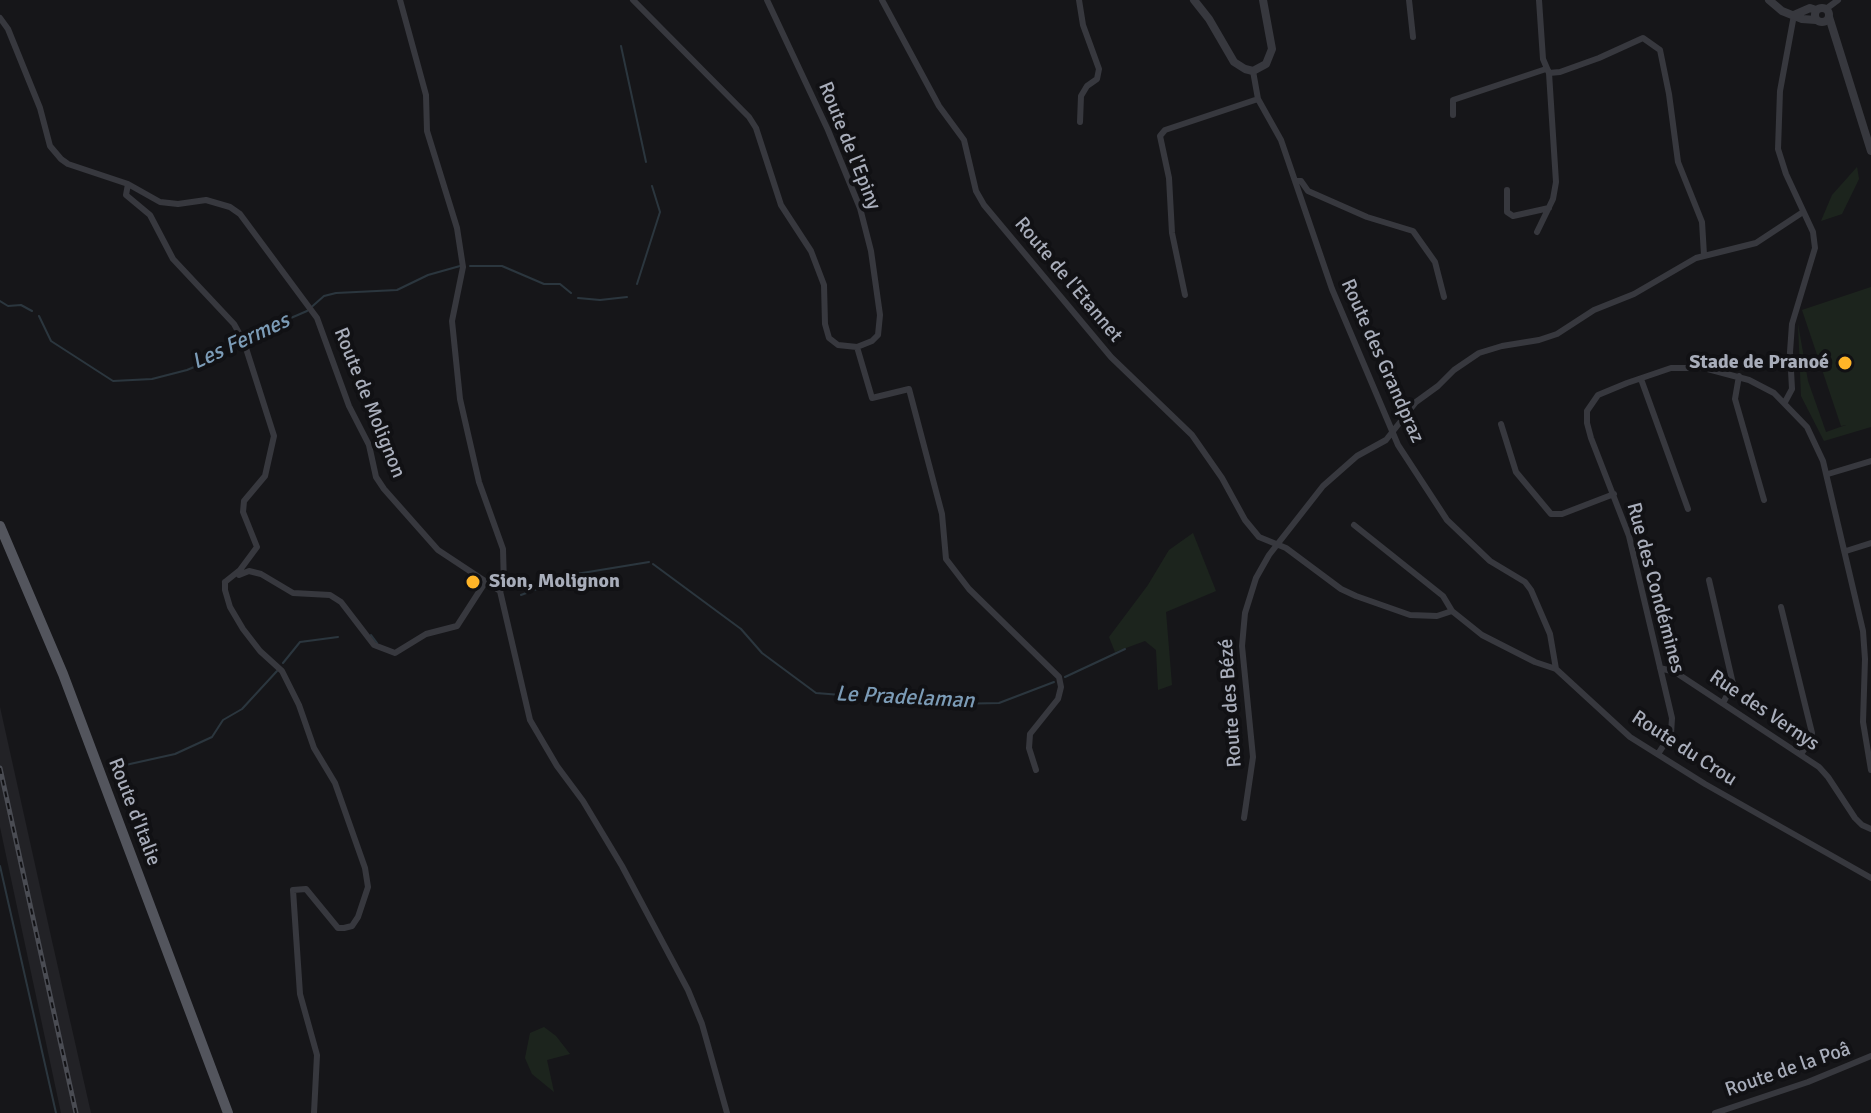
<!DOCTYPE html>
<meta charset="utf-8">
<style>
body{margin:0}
canvas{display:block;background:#161619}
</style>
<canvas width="1871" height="1113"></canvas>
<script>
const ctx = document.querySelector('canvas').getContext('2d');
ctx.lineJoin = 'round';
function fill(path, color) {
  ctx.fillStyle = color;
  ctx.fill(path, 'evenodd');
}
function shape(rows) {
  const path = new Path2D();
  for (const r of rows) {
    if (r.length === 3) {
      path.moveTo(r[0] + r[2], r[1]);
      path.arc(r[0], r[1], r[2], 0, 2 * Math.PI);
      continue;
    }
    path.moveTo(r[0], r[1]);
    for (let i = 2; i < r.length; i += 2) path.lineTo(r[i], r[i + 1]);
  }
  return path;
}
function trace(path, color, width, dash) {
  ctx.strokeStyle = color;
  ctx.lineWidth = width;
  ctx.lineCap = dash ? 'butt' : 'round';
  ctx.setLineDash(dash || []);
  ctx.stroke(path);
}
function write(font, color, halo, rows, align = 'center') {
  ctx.font = font + ' Signika,sans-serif';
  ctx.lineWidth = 8;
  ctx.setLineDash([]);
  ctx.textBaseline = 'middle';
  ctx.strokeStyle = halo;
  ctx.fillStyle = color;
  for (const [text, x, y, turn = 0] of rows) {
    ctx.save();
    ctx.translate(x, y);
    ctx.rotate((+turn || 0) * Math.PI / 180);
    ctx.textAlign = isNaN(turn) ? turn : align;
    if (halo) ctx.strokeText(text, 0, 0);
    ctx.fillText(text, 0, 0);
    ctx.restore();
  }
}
const built = shape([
 [0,707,52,941,91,1113,61,1113,0,827]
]);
const green = shape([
 [1857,167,1859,179,1842,214,1821,221,1832,195],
 [1871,287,1871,427,1824,441,1801,396,1798,324,1808,381,1826,432,1846,425,1841,426,1802,310],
 [1193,533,1216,591,1166,612,1172,685,1158,690,1156,650,1145,641,1115,652,1109,637,1148,585,1169,550],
 [544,1027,556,1036,570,1054,547,1060,554,1092,532,1074,525,1058,530,1033]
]);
const stream = shape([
 [621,46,646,162],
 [470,266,502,266,544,284,560,284,571,293],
 [637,284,660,212,652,186],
 [578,298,600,300,627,297],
 [0,301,8,306,21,305,32,311],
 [39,316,51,341,113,381,152,379,187,370,223,355,247,337,307,311,324,296,336,293,397,290,428,275,460,266],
 [653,564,741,629,762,653,816,693,953,704,999,703,1054,682],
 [521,595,576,574,649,562],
 [371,635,377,643],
 [283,663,300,642,338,637],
 [1065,677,1125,649],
 [121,766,175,754,212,737,223,720,242,709,277,671],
 [0,866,56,1113]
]);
const minor = shape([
 [400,0,426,95,427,131,457,228,463,267,452,321,460,399,479,482,503,549,504,585,500,591],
 [633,0,749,117,756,128,781,205,811,251,824,285,825,324,829,338,838,345,857,347,872,341,878,335,880,315,871,251,860,208,828,130,767,0],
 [882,0,939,106,964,140,976,191,984,205,1111,357,1192,435,1222,478,1245,520,1259,537,1286,548,1341,589,1356,596,1410,615,1437,616,1452,611,1482,635,1535,662,1556,669,1630,737,1705,784,1871,878],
 [1079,0,1083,25,1099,69,1097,79,1087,86,1081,96,1080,122],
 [1409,0,1413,37],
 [1539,0,1543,59,1549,73,1560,72,1599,58,1643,38,1660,50,1669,94,1678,162,1702,222,1704,255],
 [1826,9,1838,0],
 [0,18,8,29,40,108,50,146,61,159,68,164,128,184,160,202,178,204,206,200,230,207,240,214,317,318,349,406,369,445,376,477,384,489,438,550,500,591,530,720,557,766,583,801,622,866,688,990,702,1024,727,1113],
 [1253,71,1258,99,1281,140,1332,289,1398,445,1447,520,1490,561,1525,582,1531,590,1550,634,1556,669],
 [1453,115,1453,100,1546,69],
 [1295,181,1301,181,1308,191,1367,217,1413,231,1435,262,1444,297],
 [128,184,126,195,150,215,173,259,234,324,244,342,274,436,265,476,244,501,243,512,257,547,240,570,225,582],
 [1507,190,1507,212,1513,216,1549,208],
 [1537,232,1553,199,1556,182,1549,73],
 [1185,295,1172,233,1169,178,1160,136,1165,130,1258,99],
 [857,347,872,398,909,389,942,514,946,559,969,589,1059,677,1061,687,1058,699,1030,734,1029,748,1036,770],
 [1739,376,1735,399,1764,500],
 [1641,379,1688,509],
 [1785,402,1792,389,1790,352,1792,324,1815,248,1813,232,1786,174,1778,149,1780,91,1794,15],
 [1501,424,1516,472,1551,514,1562,514,1614,494],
 [1828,474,1871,461],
 [1354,525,1443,596,1452,611],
 [1846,551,1871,543],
 [239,575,249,571,261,574,293,593,330,595,341,602,374,645,395,653,426,634,457,626,486,581],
 [1709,580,1733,684,1723,703],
 [225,582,225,590,230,607,243,629,260,651,282,671,299,705,314,748,335,783,365,868,368,887,358,917,352,926,344,928,338,928,306,889,293,890,300,994,317,1055,314,1113],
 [1781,607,1812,733,1809,743,1801,754],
 [1660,668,1675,672,1819,767,1828,777,1855,818,1862,825,1871,829],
 [1658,754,1671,734,1672,718,1629,536,1591,438,1587,423,1587,411,1598,395,1627,383,1671,368,1704,368,1749,380,1774,393,1807,427,1823,461,1863,631,1865,659,1863,722,1871,770],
 [1244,818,1253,757,1242,646,1245,613,1256,578,1269,555,1323,486,1357,456,1386,440,1416,402,1438,386,1454,370,1479,353,1502,346,1539,340,1557,334,1594,310,1634,294,1696,258,1756,243,1803,212],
 [1715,1113,1808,1082,1871,1056]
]);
const tertiary = shape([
 [1194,0,1209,19,1234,62,1245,69,1253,71,1266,64,1272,49,1263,0],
 [1769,0,1782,11,1802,19,1816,20],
 [1822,15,7],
 [1794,15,1810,8,1816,10],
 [1829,17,1871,151]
]);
const primary = shape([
 [0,526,63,674,228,1113]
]);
const rail = shape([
 [0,768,76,1113]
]);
const markers = [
 [1845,363,8,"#ffb528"],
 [473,582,8,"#ffb528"]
];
const streetNames = [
 ["Route de l'Epiny",849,146,68],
 ["Route de l'Etannet",1068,280,50],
 ["Route des Grandpraz",1382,361,66],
 ["Route de Molignon",369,403,68],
 ["Rue des Condémines",1655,588,75],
 ["Route des Bézé",1231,703,-94],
 ["Rue des Vernys",1764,711,34],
 ["Route du Crou",1684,749,33],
 ["Route d'Italie",134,812,69],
 ["Route de la Poâ",1788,1070,-19]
];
const poiNames = [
 ["Stade de Pranoé",1829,363],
 ["Sion, Molignon",489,582,"left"]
];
const waterNames = [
 ["Les Fermes",241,342,-25],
 ["Le Pradelaman",905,698,3]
];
fill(built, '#222226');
fill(green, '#1c241d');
trace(stream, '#2b363e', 2);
trace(minor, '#37383e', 6);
trace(tertiary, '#37383e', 8);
trace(primary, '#53555d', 10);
trace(rail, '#4a4c53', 5);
trace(rail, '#111114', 2, [6]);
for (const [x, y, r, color] of markers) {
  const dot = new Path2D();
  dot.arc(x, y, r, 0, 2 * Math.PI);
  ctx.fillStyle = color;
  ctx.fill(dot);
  trace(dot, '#111114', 3);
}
write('20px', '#a8adba', '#111114', streetNames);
write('bold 20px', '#a8adba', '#111114', poiNames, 'right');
write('italic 22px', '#7c9cb7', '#111114', waterNames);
</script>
